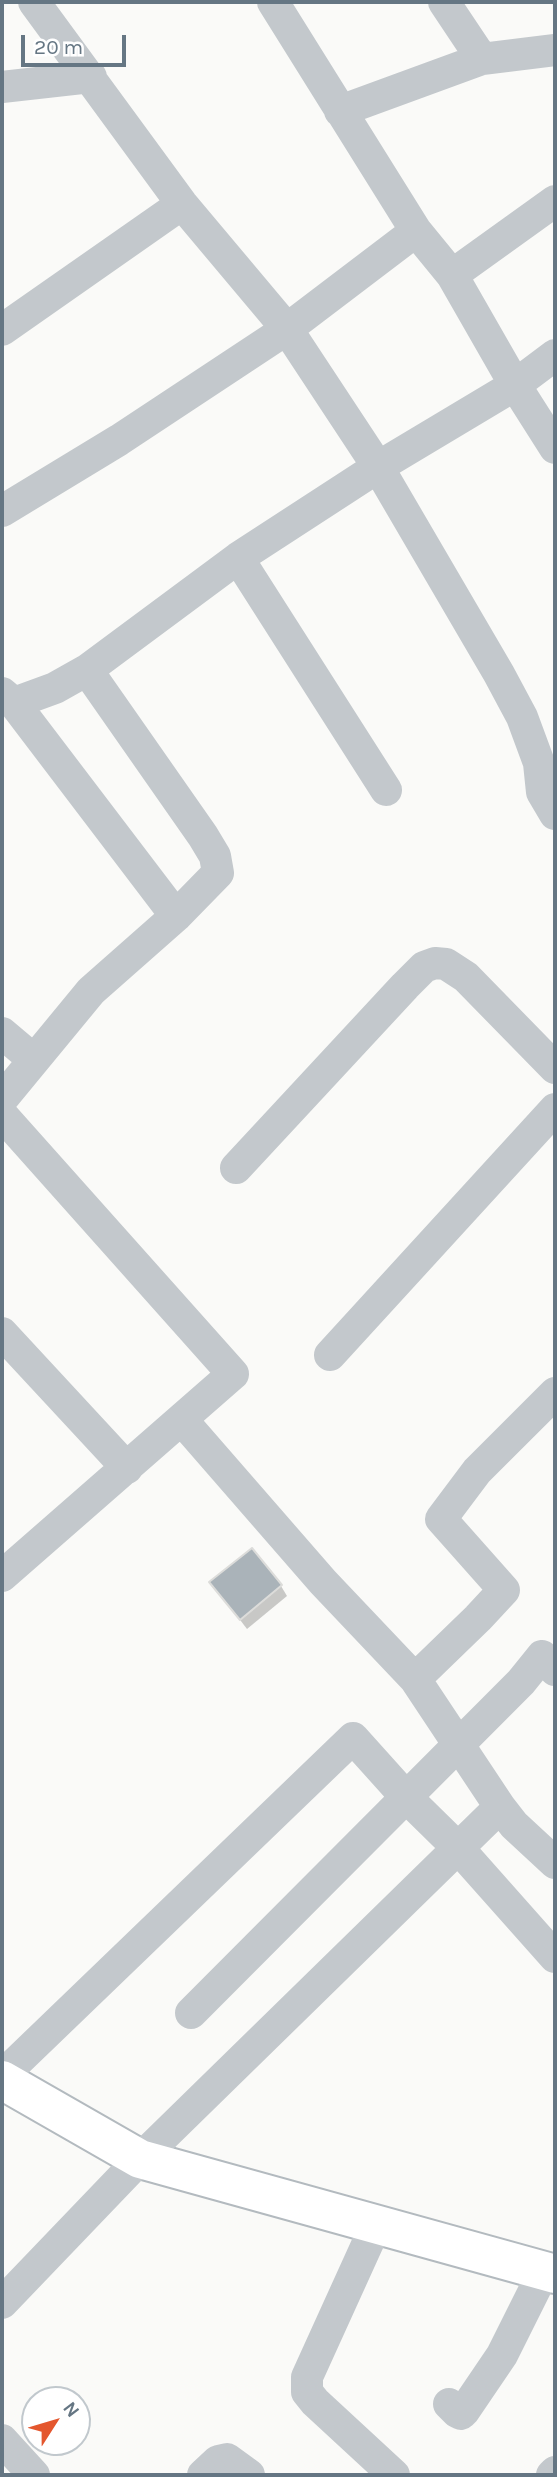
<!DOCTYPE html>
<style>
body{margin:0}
#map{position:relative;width:557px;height:2477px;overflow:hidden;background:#fafaf8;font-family:Karla,sans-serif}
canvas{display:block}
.frame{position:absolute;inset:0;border:4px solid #657683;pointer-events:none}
.north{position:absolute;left:21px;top:2386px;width:70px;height:70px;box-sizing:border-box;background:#fff;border:2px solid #c1c8cd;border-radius:50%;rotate:53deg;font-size:19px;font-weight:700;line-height:28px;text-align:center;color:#657683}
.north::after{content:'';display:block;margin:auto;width:24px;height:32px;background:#e4572e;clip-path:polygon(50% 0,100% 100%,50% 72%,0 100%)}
.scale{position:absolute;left:21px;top:35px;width:105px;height:32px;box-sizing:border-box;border:4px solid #657683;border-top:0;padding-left:9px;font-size:21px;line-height:24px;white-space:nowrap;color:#657683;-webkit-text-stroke:5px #fff;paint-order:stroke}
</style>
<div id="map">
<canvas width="557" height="2477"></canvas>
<div class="frame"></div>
<div class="north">N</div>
<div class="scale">20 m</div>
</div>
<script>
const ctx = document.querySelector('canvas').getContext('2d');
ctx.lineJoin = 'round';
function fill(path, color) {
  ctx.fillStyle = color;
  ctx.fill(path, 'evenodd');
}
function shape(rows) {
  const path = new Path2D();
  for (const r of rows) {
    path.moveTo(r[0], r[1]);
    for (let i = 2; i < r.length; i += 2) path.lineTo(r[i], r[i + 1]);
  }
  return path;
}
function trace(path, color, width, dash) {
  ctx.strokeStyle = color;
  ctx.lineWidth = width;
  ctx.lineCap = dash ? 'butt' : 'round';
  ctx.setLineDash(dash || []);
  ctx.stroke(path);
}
const shadow = shape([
 [212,1583,281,1586,287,1596,247,1629]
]);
const building = shape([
 [252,1548,282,1585,240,1620,209,1582,252,1548]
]);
const street = shape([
 [34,2,182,204,287,329,378,467,499,674,522,717,539,763,542,792,555,814],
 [273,2,416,231,452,275,515,385,555,448],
 [444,2,482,59],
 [2,87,91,77],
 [340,111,482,59,555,50],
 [452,275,555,201],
 [2,330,182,204],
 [2,511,119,440,287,329,416,231],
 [238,558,386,790],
 [2,693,14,703,55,688,87,670,238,558,378,467,515,385,555,355],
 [14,703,176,916],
 [2,1033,34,1060],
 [2,1099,91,991,176,916,218,873,215,856,203,836,87,670],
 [2,1115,233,1374,2,1576],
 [236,1168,405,986,424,967,435,963,446,964,466,977,555,1068],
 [2,1333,127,1468],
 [330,1355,555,1109],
 [182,1420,323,1582,415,1679,500,1807,514,1825,555,1863],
 [415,1679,478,1618,504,1590,441,1519,477,1471,555,1393],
 [191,2013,521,1682,542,1656,555,1670],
 [2,2076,353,1738,406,1797,459,1849,555,1957],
 [376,2225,307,2377,307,2392,315,2402,394,2475],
 [2,2303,140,2159,500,1807],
 [449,2404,457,2412,461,2414,464,2411,502,2355,544,2271],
 [2,2440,34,2475],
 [203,2475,218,2461,227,2459,249,2475],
 [552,2475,555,2472]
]);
const secondary = shape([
 [2,2080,140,2159,555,2274]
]);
fill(shadow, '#0003');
fill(building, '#aab3b9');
trace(building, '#dcdcda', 2);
trace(secondary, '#b3babf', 42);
trace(street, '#c3c8cc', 32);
trace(secondary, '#fff', 38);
</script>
